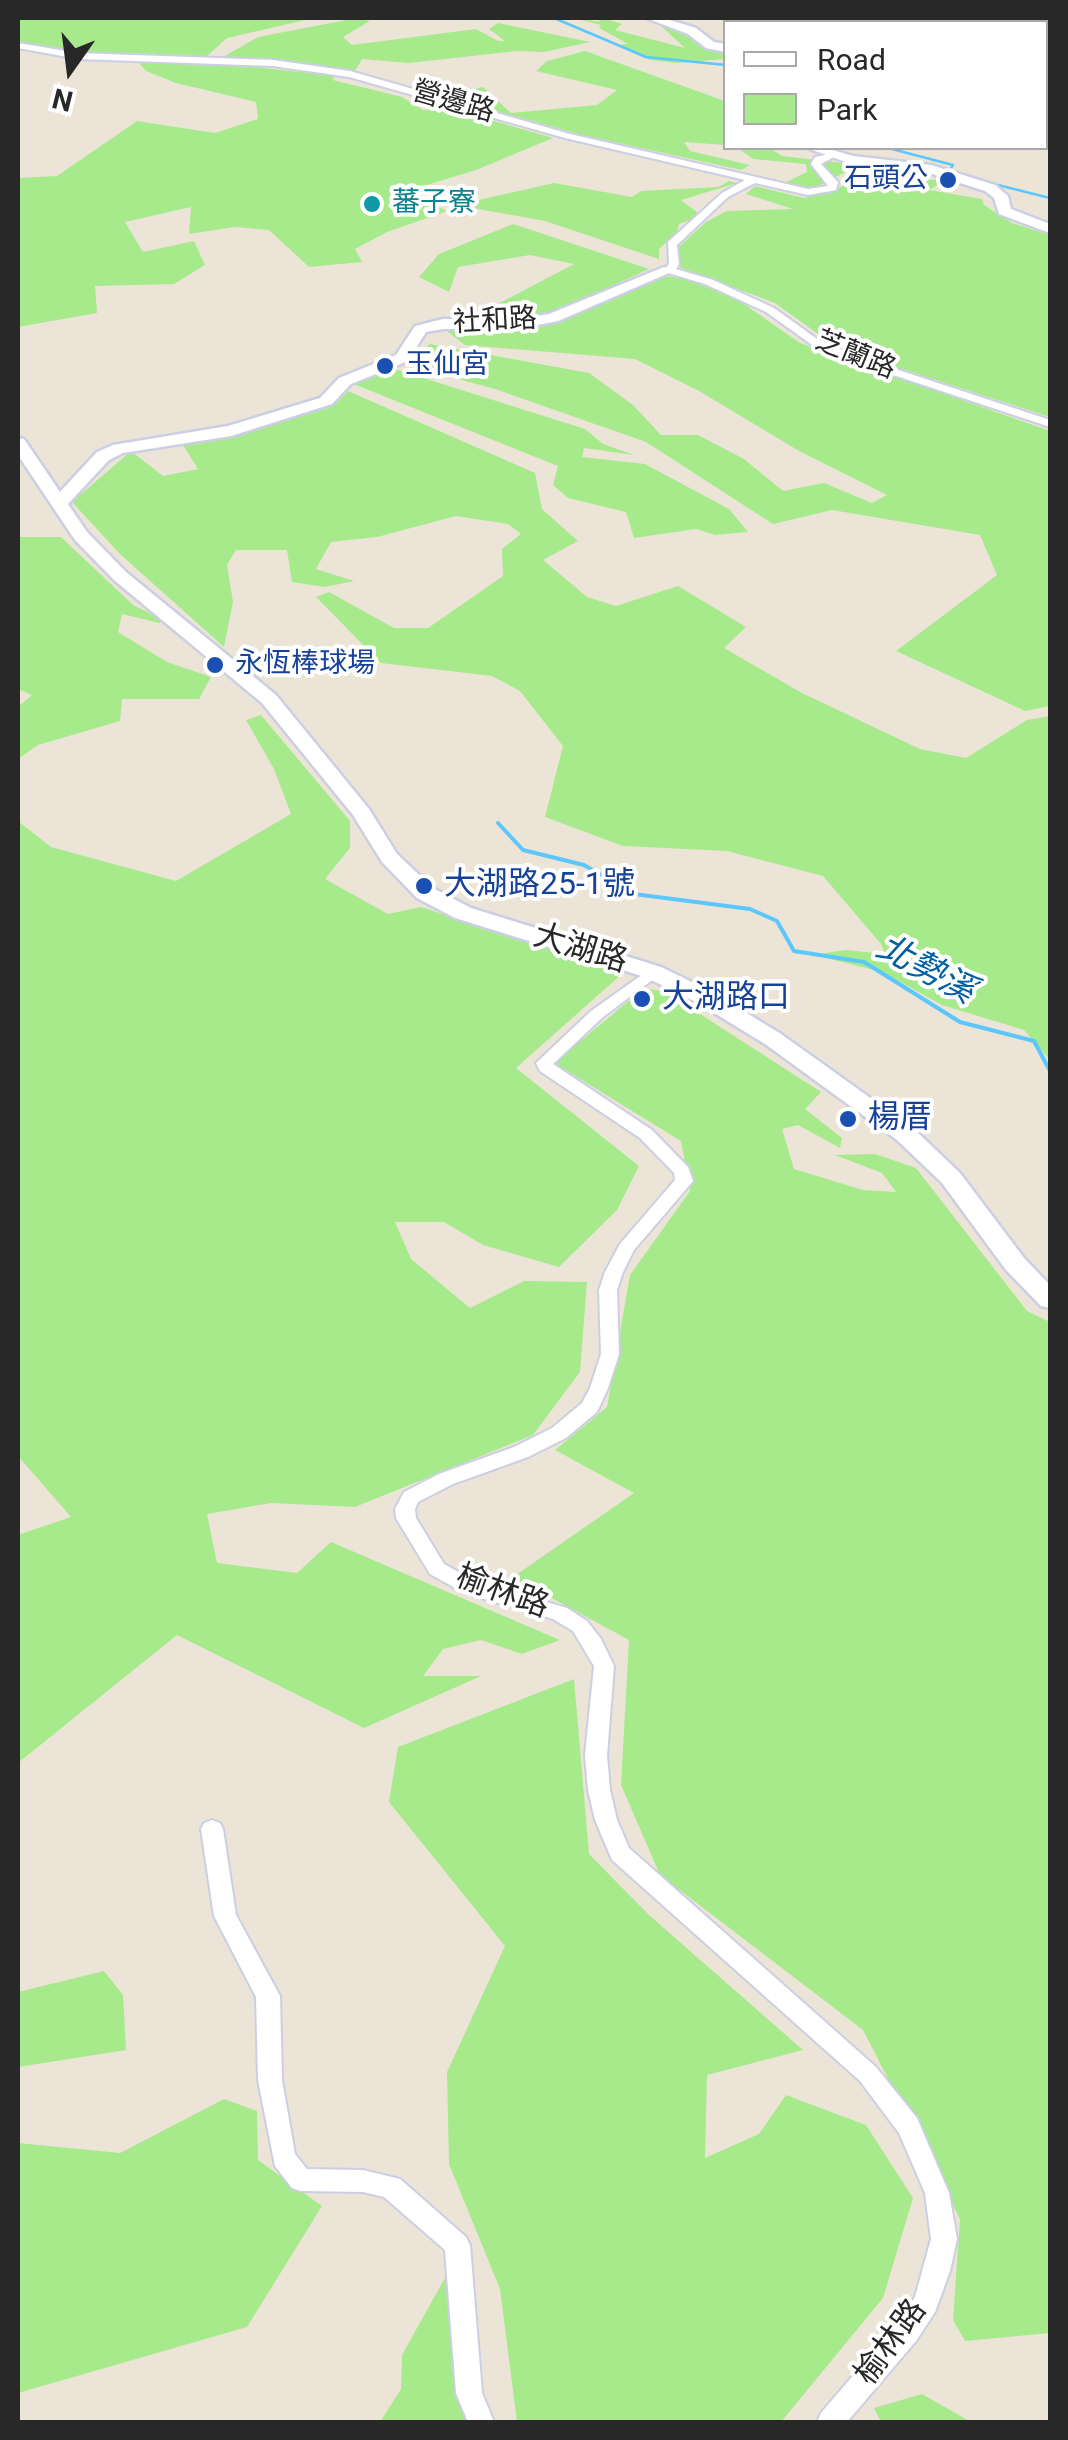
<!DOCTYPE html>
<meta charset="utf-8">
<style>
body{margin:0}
#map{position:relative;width:1068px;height:2440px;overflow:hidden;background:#ece5d7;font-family:Roboto,sans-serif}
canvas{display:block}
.frame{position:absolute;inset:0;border:20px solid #282828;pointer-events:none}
.legend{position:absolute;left:723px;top:20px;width:325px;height:130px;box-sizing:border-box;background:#fff;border:2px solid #a9a9a9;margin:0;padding:12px 18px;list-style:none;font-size:30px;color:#282828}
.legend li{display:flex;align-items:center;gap:20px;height:50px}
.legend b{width:50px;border:2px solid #a9a9a9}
.north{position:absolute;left:20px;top:20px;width:100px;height:100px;-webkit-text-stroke:8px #fff;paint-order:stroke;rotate:194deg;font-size:28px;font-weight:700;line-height:40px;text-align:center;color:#282828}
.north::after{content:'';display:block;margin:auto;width:35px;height:45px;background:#282828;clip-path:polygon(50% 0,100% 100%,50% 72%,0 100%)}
</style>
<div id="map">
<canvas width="1068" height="2440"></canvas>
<div class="frame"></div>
<ul class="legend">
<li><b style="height:12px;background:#fff"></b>Road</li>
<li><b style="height:28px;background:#a6ea8c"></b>Park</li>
</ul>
<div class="north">N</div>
</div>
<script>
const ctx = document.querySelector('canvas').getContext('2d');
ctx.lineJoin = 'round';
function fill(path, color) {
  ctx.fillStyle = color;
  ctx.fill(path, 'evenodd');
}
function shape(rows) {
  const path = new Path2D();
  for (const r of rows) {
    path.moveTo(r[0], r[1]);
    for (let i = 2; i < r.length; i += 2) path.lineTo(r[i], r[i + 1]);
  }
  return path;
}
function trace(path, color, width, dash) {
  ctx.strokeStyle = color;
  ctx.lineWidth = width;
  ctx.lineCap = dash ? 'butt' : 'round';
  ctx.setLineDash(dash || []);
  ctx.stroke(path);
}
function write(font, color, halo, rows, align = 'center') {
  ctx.font = font + ' Roboto,"Noto Sans TC",sans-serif';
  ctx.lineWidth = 8;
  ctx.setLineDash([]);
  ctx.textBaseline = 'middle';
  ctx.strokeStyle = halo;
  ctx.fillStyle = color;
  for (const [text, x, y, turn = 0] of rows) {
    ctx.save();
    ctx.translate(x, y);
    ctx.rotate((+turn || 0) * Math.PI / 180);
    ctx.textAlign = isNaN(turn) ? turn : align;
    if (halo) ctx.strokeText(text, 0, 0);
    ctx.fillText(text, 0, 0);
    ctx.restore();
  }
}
const green = shape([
 [18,18,314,18,227,38,207,56,95,55,33,46,18,42],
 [357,18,370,21,343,37,352,45,476,29,498,41,505,41,489,29,498,23,590,42,544,52,517,51,409,63,362,59,355,71,223,57,258,37],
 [573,18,601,22,595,18,604,18,622,24,615,30,685,48,661,26,682,30,725,49,725,59,677,63,650,60,616,45,628,44,599,28,601,25],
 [585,51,725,101,725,145,684,142,690,151,750,165,741,170,582,135,446,97,483,87,511,113,597,105,617,90,536,71,547,61],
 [138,62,229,64,335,76,333,80,402,97,423,110,449,108,553,138,476,170,407,191,447,211,387,232,355,249,362,262,309,267,269,230,235,227,189,234,191,207,125,222,143,252,194,241,205,265,174,284,95,286,97,313,18,327,18,178,57,176,137,121,215,133,258,119,256,102,176,83,146,71],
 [738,148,770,148,782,156,859,165,813,189,784,183,807,172,806,164,753,159],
 [873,168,902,168,887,174,892,179,947,180,929,190,982,199,984,205,1012,223,1050,235,1050,417,874,360,818,334,775,303,679,267,675,250,706,222,727,211,793,209,746,194,755,186,804,198,832,192],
 [729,181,737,183,681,200,702,216,679,224,677,233,659,249,659,259,545,221,456,205,554,183,632,197,641,191,718,187],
 [513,224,649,269,555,312,483,320,475,316,574,264,530,255,458,267,449,292,419,277,439,254],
 [666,276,688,279,741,302,800,343,1050,431,1050,706,1025,711,896,651,997,575,980,535,832,510,773,524,646,442,495,389,407,365,430,344,589,373,633,405,661,435,698,435,744,459,783,491,824,483,872,503,887,495,799,451,699,391,635,359,465,345,448,332,449,326,535,327],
 [395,369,585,429,603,444,634,455,584,448,582,457,645,464,729,509,748,532,715,535,696,529,634,538,626,512,568,498,553,485,558,466,351,383],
 [348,391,535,473,542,509,578,541,543,560,587,597,616,606,678,586,746,627,724,648,802,693,920,749,966,758,1027,720,1050,716,1050,1060,1024,1030,942,1005,882,972,814,955,845,950,885,954,881,944,823,876,727,851,623,846,545,817,563,746,520,691,492,676,381,663,316,597,329,592,394,628,428,628,503,576,502,549,521,534,508,524,456,516,377,537,331,542,316,569,354,581,325,587,292,582,287,550,236,550,227,565,233,602,224,647,120,554,72,502,131,451,163,476,198,469,183,445,337,403],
 [18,537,61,537,133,605,164,620,159,623,122,614,118,632,167,662,211,677,199,699,122,699,120,721,38,745,18,759,18,707,32,695,18,689],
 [261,715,350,821,350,848,325,879,388,914,421,907,623,973,516,1068,639,1166,617,1210,559,1267,483,1245,444,1222,395,1222,411,1259,470,1308,524,1281,587,1282,580,1372,533,1435,355,1507,271,1503,207,1514,217,1563,297,1573,331,1542,560,1640,522,1654,481,1640,443,1649,423,1676,481,1676,364,1728,177,1635,18,1763,18,1535,71,1517,18,1456,18,821,51,847,176,881,291,814,274,769,246,720],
 [644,988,666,992,821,1092,805,1109,842,1138,840,1148,798,1125,782,1129,794,1169,863,1190,896,1192,882,1173,835,1155,875,1154,916,1168,1027,1311,1050,1322,1050,2333,965,2341,953,2320,960,2219,863,2030,660,1875,621,1785,629,1640,513,1577,634,1493,555,1450,607,1407,630,1275,690,1191,681,1141,554,1063],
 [574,1679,589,1854,649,1915,803,2050,707,2075,705,2158,759,2134,786,2095,866,2125,913,2198,883,2298,781,2422,517,2422,500,2289,449,2164,447,2072,505,1946,389,1802,398,1747],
 [104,1971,123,1995,126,2050,18,2067,18,1992],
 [224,2099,257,2111,258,2160,322,2206,247,2327,18,2393,18,2143,120,2153],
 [450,2269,466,2422,380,2422,401,2389,402,2355],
 [922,2394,971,2422,881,2422,874,2408]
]);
const streamFar1 = shape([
 [554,18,646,57,726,65],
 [888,148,953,165,949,172],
 [974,179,1050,198]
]);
const stream = shape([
 [498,823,523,850,584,865,634,894,750,909,777,921,794,951,864,962,960,1022,1034,1041,1050,1071]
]);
const street = shape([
 [18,43,78,53,273,60,350,71,570,134,808,189,828,186,811,164,815,157,834,153,834,157,821,164,838,182,836,190,808,195,755,183,728,197,677,245,679,264,676,269,713,280,774,308,820,341,859,357,1050,420,1050,427,851,361,812,345,766,312,705,284,665,272,664,270,669,264,668,242,722,193,745,180,565,138,349,77,273,66,78,59,18,48,18,43],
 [653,967,659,969,661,972,659,975,603,1017,553,1064,652,1130,688,1167,693,1181,634,1250,623,1272,617,1290,619,1354,608,1388,597,1412,566,1438,528,1457,453,1484,418,1502,415,1509,416,1518,444,1564,477,1582,567,1608,587,1621,601,1639,614,1666,607,1755,610,1790,617,1820,629,1848,876,2067,917,2118,949,2193,957,2239,950,2271,935,2312,916,2341,847,2422,817,2422,821,2413,898,2323,915,2297,931,2239,925,2193,899,2133,860,2081,612,1860,595,1820,588,1790,585,1755,594,1666,573,1631,553,1619,464,1593,430,1574,396,1518,395,1509,404,1492,439,1474,514,1447,552,1428,582,1403,590,1388,601,1354,599,1290,605,1272,620,1244,675,1180,674,1173,640,1138,540,1071,536,1063,591,1011,653,967],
 [212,1820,220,1823,223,1829,236,1915,280,1996,282,2080,295,2154,307,2169,363,2170,400,2179,466,2237,470,2245,482,2393,494,2422,468,2422,456,2393,445,2250,384,2197,363,2192,301,2191,292,2188,275,2166,258,2080,256,1997,214,1916,201,1829,204,1823,212,1820]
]);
const secondary = shape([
 [646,18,663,18,696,28,714,42,726,44,726,52,706,48,688,34,646,18],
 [807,148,826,148,853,156,931,165,995,185,1008,196,1011,209,1050,224,1050,233,999,214,994,198,985,191,929,173,851,164,807,148],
 [664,267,676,270,558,321,517,329,443,329,426,332,408,361,351,384,332,404,231,436,123,453,109,460,68,504,87,532,126,572,276,695,369,809,397,854,433,888,471,908,661,967,714,993,781,1034,915,1130,960,1173,1024,1258,1050,1285,1050,1308,1041,1306,1006,1270,942,1183,897,1140,765,1044,698,1003,645,977,455,918,417,898,382,862,353,815,262,703,114,580,75,540,18,455,18,438,24,439,60,492,97,452,113,445,228,426,320,398,339,378,396,355,415,326,443,319,517,319,549,314,664,267]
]);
const markers = [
 [948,180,10,"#1a4fb4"],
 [372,204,10,"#0f9aa8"],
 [385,366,10,"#1a4fb4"],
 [215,665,10,"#1a4fb4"],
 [424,886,10,"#1a4fb4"],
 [642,999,10,"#1a4fb4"],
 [848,1119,10,"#1a4fb4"]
];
const farStreetnames = [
 ["營邊路",453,103,16],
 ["社和路",495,322,-3],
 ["芝蘭路",855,356,22]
];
const farTransitnames = [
 ["石頭公",928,180,"right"],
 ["玉仙宮",405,366],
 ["永恆棒球場",235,665]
];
const farCulturenames = [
 ["蕃子寮",392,204]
];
const transitNames = [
 ["大湖路25-1號",444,886],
 ["大湖路口",662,999],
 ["楊厝",868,1119]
];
const streetNames = [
 ["大湖路",580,950,17],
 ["榆林路",502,1593,20],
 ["榆林路",892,2343,-54]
];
const waterNames = [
 ["北勢溪",925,971,28]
];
fill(green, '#a6ea8c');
trace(streamFar1, '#5cc7fc', 2.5);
trace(stream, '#5cc7fc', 4);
trace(street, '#cccfe3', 4);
trace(secondary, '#cccfe3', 5);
fill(street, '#fff');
fill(secondary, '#fff');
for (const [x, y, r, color] of markers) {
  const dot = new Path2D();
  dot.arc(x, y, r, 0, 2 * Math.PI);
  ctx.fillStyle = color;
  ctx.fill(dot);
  trace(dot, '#fff', 4);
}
write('28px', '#282828', '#fff', farStreetnames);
write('28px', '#164399', '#fff', farTransitnames, 'left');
write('28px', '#0d838f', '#fff', farCulturenames, 'left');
write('32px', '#164399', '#fff', transitNames, 'left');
write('32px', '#282828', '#fff', streetNames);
write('italic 35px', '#0060a3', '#fff', waterNames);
</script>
